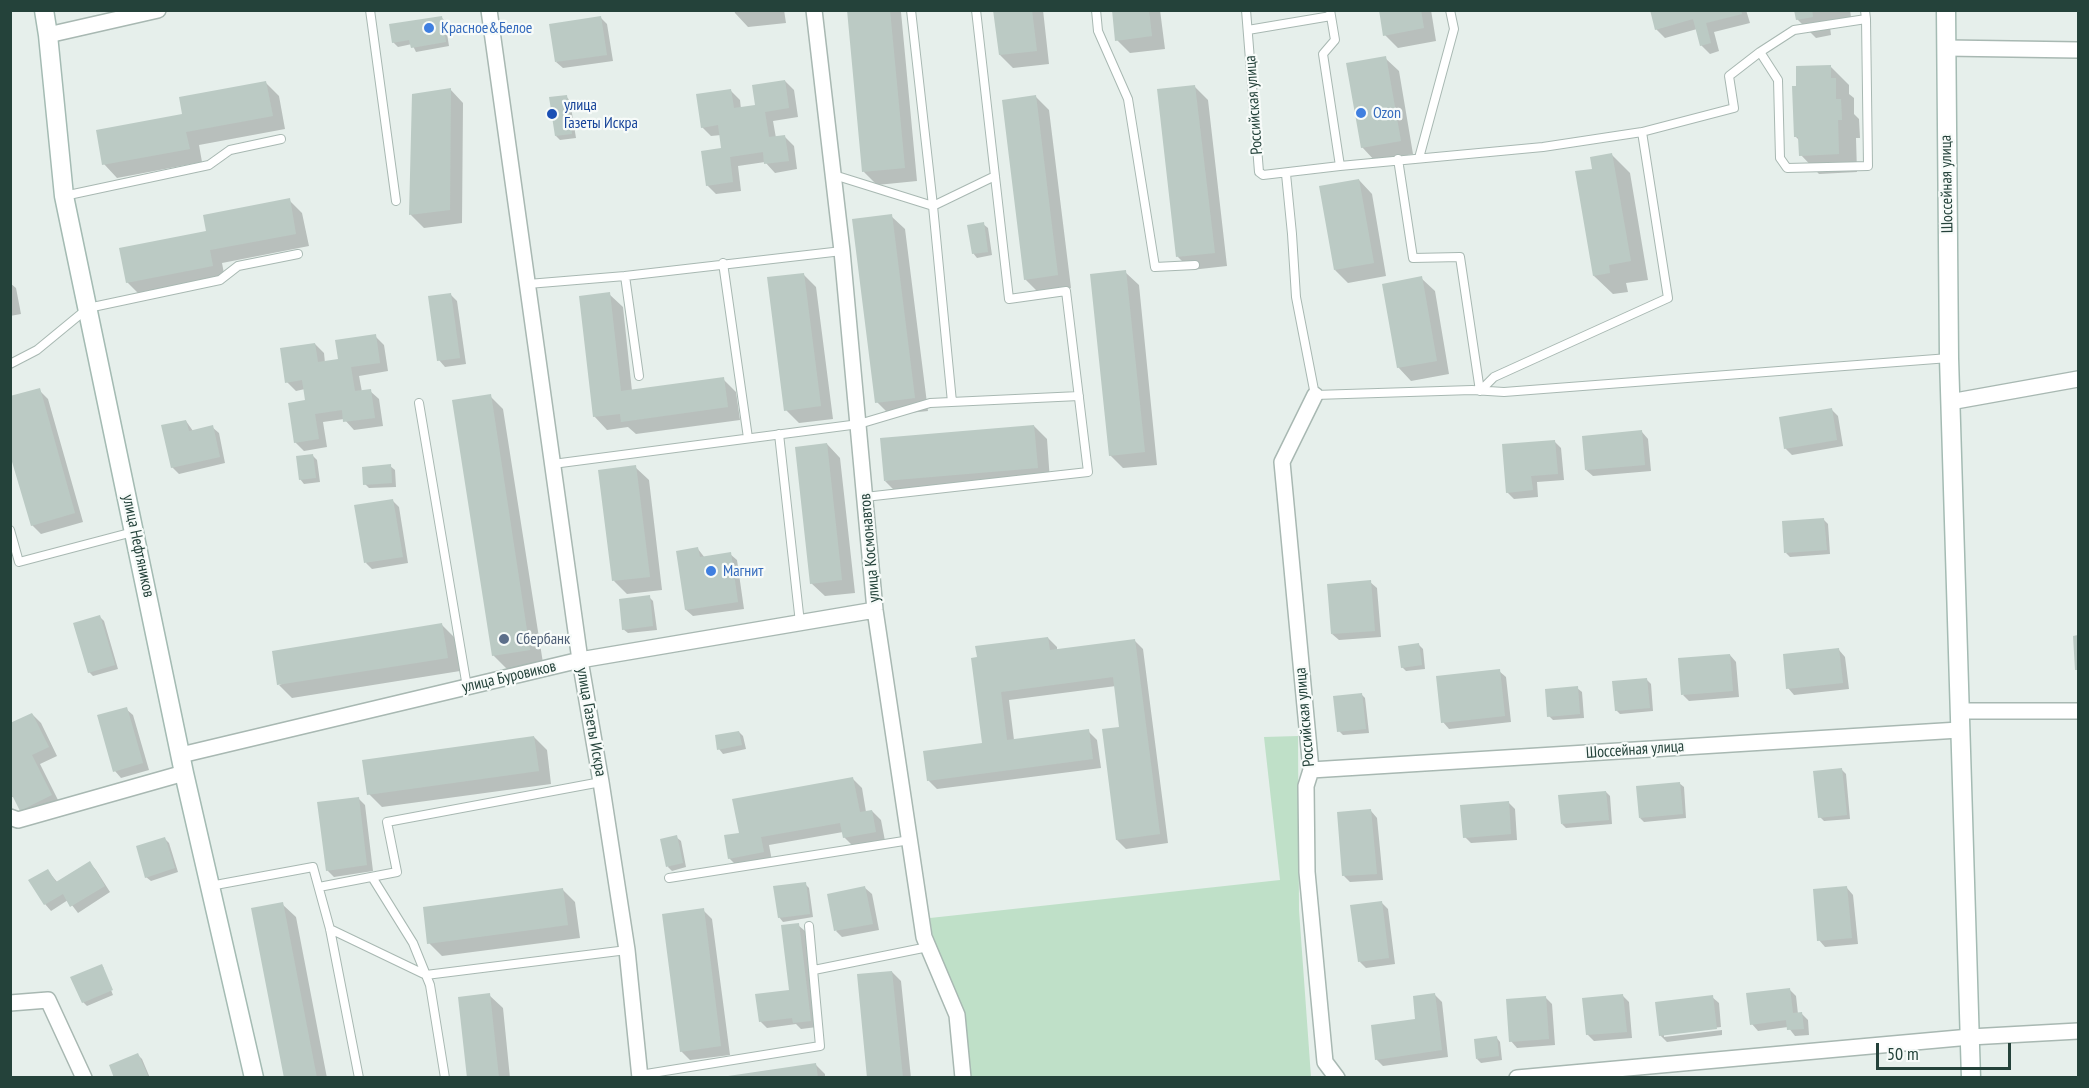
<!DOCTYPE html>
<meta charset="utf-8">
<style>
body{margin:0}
#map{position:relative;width:2089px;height:1088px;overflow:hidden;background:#e6efeb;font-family:"PT Sans Narrow",sans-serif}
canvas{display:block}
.frame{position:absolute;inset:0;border:12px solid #24423a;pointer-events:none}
.scale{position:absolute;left:1876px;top:1043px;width:135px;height:27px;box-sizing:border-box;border:3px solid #24423a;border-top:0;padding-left:8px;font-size:18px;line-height:21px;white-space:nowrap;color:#24423a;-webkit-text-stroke:4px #f7fbf9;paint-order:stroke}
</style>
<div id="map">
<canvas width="2089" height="1088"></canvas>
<div class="frame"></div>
<div class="scale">50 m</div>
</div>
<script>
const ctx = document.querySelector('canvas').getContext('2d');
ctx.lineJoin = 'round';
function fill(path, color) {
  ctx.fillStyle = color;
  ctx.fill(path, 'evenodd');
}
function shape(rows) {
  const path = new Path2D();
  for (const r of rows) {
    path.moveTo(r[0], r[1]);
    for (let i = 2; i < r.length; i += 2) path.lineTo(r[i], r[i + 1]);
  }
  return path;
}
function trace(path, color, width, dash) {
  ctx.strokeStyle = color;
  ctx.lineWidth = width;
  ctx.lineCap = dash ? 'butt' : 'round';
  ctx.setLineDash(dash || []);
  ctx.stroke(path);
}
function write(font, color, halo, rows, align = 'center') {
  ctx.font = font + ' "PT Sans Narrow",sans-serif';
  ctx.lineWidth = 4.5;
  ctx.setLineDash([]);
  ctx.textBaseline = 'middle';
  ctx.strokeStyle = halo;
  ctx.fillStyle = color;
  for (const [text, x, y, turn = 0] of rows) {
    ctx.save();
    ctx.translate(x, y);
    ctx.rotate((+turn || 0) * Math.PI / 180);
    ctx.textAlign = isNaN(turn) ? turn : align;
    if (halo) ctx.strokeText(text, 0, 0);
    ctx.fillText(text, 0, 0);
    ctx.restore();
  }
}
const green = shape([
 [1298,736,1299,910,1311,1077,967,1077,934,946,930,918,1280,880,1264,737]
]);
const shadow = shape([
 [734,10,784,10,786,23,748,27,735,13],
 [849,10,899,10,901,12,917,181,877,185,864,172],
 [995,10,1043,10,1049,64,1013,68,1000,55],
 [1113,10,1160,10,1165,49,1130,53,1117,40],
 [1381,10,1431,10,1436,41,1398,48,1385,35],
 [1651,10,1746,10,1750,23,1714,32,1719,51,1710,54,1701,45,1697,29,1665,38,1656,29],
 [1796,10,1850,10,1852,24,1830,27,1831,35,1816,38,1797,19],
 [441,17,445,21,449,46,416,52,412,44,398,47,393,42],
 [601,18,607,24,613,61,563,68,556,62],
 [1385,58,1399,71,1413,154,1375,161,1362,147],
 [1830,66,1849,85,1849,94,1854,98,1854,114,1859,119,1860,138,1856,138,1857,172,1819,174,1801,155,1800,141,1795,136,1798,88],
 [785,81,794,90,798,117,773,121,776,138,785,137,794,146,797,169,775,173,765,162,738,166,741,191,716,194,707,185,723,149,721,135,711,136,702,127,731,91,740,100,741,109,756,107],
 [266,83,279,96,285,129,199,145,202,162,117,178,104,164,184,115],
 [1195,87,1208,100,1227,266,1191,270,1178,257],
 [450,89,463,103,462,223,424,228,411,215,413,96],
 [566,96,570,101,576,138,560,140,556,136],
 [1036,97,1049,110,1071,288,1038,292,1025,279],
 [1612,155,1630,173,1648,280,1626,283,1628,292,1613,294,1594,276,1594,170],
 [1359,180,1372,194,1386,276,1348,283,1335,270],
 [289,200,302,213,309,246,222,263,225,279,140,295,127,282,207,232],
 [891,216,905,229,928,411,890,415,877,402],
 [983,224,988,228,992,255,977,258,973,253],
 [1125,272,1139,285,1157,465,1123,468,1110,455],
 [803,274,816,287,833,419,799,423,786,410],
 [1421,278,1435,291,1449,374,1411,381,1398,367],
 [10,283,16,288,21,314,10,316],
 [609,294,623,307,632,391,723,379,736,392,740,420,636,434,628,427,607,430,594,416],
 [451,295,457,301,466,364,445,367,439,360],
 [375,336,384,345,388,371,359,376,362,392,370,391,379,399,383,426,354,430,344,419,323,422,327,447,304,451,295,442,307,401,305,389,296,391,287,382,315,344,324,353,325,363,340,360],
 [39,390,48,399,83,522,41,534,32,525],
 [490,396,503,409,543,663,507,669,493,655],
 [1831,409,1838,416,1843,446,1792,455,1785,448],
 [186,421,193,431,212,427,219,433,225,463,179,474,172,467],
 [1034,426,1047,439,1050,481,898,494,885,481],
 [1642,432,1648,439,1651,471,1593,476,1586,470],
 [1554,441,1561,448,1564,480,1537,482,1538,497,1514,499,1507,492],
 [827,444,840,458,855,593,825,596,811,583],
 [313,456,317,460,320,482,304,484,300,479],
 [390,466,395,470,396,487,369,488,365,484],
 [635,467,649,480,662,590,627,594,614,581],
 [392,500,399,507,408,563,372,569,366,563],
 [1824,520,1828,524,1830,554,1790,557,1786,553],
 [698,549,705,558,730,554,737,560,744,609,693,616,686,610],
 [1370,582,1377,588,1381,637,1339,640,1332,634],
 [649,597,653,601,657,630,628,633,623,629],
 [100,617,104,621,118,669,93,676,89,672],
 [442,625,455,638,460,671,292,698,279,685],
 [1048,638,1057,647,1057,650,1134,640,1143,649,1168,843,1126,849,1117,840,1121,728,1116,686,1009,700,1014,740,1088,731,1097,740,1101,768,937,789,928,780,984,745,973,659],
 [1419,645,1423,649,1425,669,1406,671,1402,667],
 [1839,650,1845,657,1849,689,1794,695,1788,688],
 [1730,655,1736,662,1739,697,1689,701,1683,695],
 [1499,671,1506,677,1511,722,1449,729,1443,722],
 [1647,680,1651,684,1653,711,1620,714,1616,710],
 [1577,688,1582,692,1584,718,1553,720,1549,716],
 [1361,694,1365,698,1369,733,1343,735,1339,731],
 [126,709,133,715,149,770,121,778,115,771],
 [32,714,41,723,57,756,40,764,60,804,30,819,21,810,15,796,10,798,10,725],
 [739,732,743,736,746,749,723,754,719,749],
 [534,737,547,750,551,784,382,807,369,794],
 [1842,770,1846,774,1850,819,1824,821,1820,817],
 [853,779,862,788,866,812,872,811,881,820,885,841,853,846,844,837,843,832,769,845,772,861,738,867,729,858,740,834],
 [1679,783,1684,787,1686,818,1644,822,1640,818],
 [1606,792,1610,796,1612,824,1566,828,1562,824],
 [358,798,365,805,373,871,334,877,327,870],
 [1508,802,1515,809,1517,840,1471,843,1465,837],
 [1371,811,1377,818,1383,880,1350,882,1344,876],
 [676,837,681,841,686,867,672,871,668,867],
 [165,839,169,843,178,872,151,881,146,877],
 [90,863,96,870,110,892,78,913,68,900,51,911,45,904,48,871,58,883],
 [805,884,809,888,813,917,783,922,779,917],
 [865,888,872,894,879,930,842,937,836,931],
 [1847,888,1853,895,1858,944,1825,947,1819,940],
 [562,889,575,902,580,938,442,956,429,943],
 [1381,902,1388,909,1395,964,1366,968,1359,961],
 [282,904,296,917,327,1078,286,1078],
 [703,910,712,919,730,1055,690,1060,681,1051],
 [798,925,805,931,817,1027,801,1029,796,1024,767,1028,760,1021,791,991],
 [101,966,104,968,102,968,113,995,87,1006,83,1002],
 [892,972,901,981,911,1078,869,1078],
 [1789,989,1796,996,1798,1014,1801,1013,1808,1020,1809,1035,1795,1036,1788,1027,1758,1031,1752,1024],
 [489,995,503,1008,510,1078,468,1078],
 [1435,995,1442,1002,1448,1057,1383,1066,1376,1059,1417,1021],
 [1623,996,1629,1002,1632,1038,1594,1041,1587,1034],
 [1545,997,1552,1004,1555,1045,1517,1048,1511,1041],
 [1712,997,1719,1003,1721,1027,1664,1034,1664,1037,1722,1030,1722,1035,1667,1042,1660,1035],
 [1496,1037,1500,1042,1502,1060,1481,1063,1477,1059],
 [138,1055,142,1059,150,1078,115,1078],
 [816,1065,825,1074,825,1078,729,1078]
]);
const building = shape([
 [847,10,890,10,905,168,862,172],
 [993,10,1032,10,1037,51,999,55],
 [1112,10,1149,10,1152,36,1115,41],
 [1379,10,1421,10,1424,28,1383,36],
 [1650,10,1741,10,1742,14,1706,23,1711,43,1700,46,1693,19,1655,30],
 [1794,10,1812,10,1813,17,1796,20],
 [442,16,446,42,411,48,409,40,392,43,389,24],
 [601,16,607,55,555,62,549,24],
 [1386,56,1401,141,1361,148,1346,63],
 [1831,65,1831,78,1836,78,1836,99,1841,99,1842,120,1838,120,1839,154,1799,156,1798,137,1794,137,1792,86,1796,86,1796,66],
 [785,80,789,108,765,112,769,137,785,135,789,161,764,164,763,152,730,157,733,182,706,186,701,151,721,148,718,125,701,128,696,94,731,89,734,108,755,105,752,85],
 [266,81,273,116,186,132,190,149,102,165,96,130,182,114,179,97],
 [1195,85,1215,253,1176,257,1157,89],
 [451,88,450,210,409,215,412,94],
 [567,95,572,134,555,136,549,97],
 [1036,95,1058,275,1024,280,1002,100],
 [1612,153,1631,261,1609,265,1610,273,1593,276,1575,171,1592,169,1590,157],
 [1359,179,1374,263,1334,270,1319,186],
 [290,198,296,234,210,250,213,266,126,283,119,248,206,231,203,215],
 [892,214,915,398,875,403,852,219],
 [984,222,988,252,972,254,967,225],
 [1126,270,1145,452,1109,456,1090,274],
 [804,273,821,406,784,411,767,277],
 [1422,276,1437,361,1397,368,1382,284],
 [610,292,621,391,724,377,728,407,621,422,620,414,593,417,579,296],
 [451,293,460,358,437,361,428,296],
 [376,334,380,363,351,367,355,391,371,389,375,418,343,422,342,410,315,414,319,439,294,443,288,403,305,400,302,380,285,383,280,348,315,343,318,362,338,359,335,340],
 [40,388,75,513,31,526,10,455,10,396],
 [491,394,530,650,492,656,452,400],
 [1832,408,1837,440,1784,449,1779,417],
 [186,420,189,431,213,425,220,457,171,468,161,425],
 [1034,425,1038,468,884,481,880,438],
 [1642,430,1645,465,1585,470,1582,436],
 [1555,440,1558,474,1531,476,1533,490,1506,493,1502,444],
 [827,443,842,580,810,584,795,447],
 [313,454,316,478,299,480,296,456],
 [391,464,392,483,363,485,362,467],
 [636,465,650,577,612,581,598,470],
 [393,499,403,557,364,563,354,505],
 [1824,518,1827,550,1784,553,1782,521],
 [698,547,700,557,731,552,738,602,685,610,676,551],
 [1371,580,1375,631,1331,634,1327,584],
 [650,595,653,626,622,630,619,599],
 [100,615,115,665,88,673,73,623],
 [442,623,448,658,277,685,272,651],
 [2078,635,2078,670,2075,670,2073,636],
 [1048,637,1050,650,1135,639,1160,834,1116,840,1102,729,1119,727,1113,677,1001,692,1007,740,1089,729,1093,759,927,781,923,751,982,743,971,658,977,657,975,646],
 [1419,643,1422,665,1401,668,1398,646],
 [1839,648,1843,683,1786,689,1783,654],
 [1730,654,1733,691,1681,695,1678,658],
 [1500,669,1505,716,1441,723,1436,676],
 [1647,678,1650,708,1615,711,1612,681],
 [1578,686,1580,714,1547,717,1545,689],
 [1362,693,1366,729,1337,732,1333,696],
 [127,707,143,763,113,772,97,715],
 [32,713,49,747,32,755,52,795,20,811,10,791,10,723],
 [739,731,742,745,717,750,715,735],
 [534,736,539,771,367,795,362,760],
 [1842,768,1847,815,1818,818,1813,771],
 [853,777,860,812,872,810,876,832,843,838,840,823,761,837,764,852,728,859,724,835,739,833,732,799],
 [1680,782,1683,814,1639,818,1636,786],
 [1606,791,1609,820,1561,824,1558,795],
 [359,797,367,865,326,871,317,802],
 [1509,801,1511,834,1463,838,1460,805],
 [1371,809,1377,874,1342,876,1337,812],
 [677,835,683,863,666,867,660,839],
 [165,837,175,868,145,878,136,846],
 [90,861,105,886,70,907,63,894,44,905,28,880,48,869,56,882],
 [806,882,810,914,778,918,773,886],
 [865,886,873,924,834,931,827,894],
 [1847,886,1852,938,1817,941,1813,889],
 [563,888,568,925,427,944,423,907],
 [1382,901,1389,958,1358,962,1350,905],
 [283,902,317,1078,284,1078,251,908],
 [704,908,721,1046,680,1052,662,914],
 [799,923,811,1021,793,1023,792,1018,759,1022,755,994,789,990,781,925],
 [102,964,113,990,82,1003,70,977],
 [892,971,903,1078,867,1078,857,974],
 [1790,988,1793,1013,1802,1012,1804,1029,1787,1030,1786,1020,1750,1025,1746,993],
 [490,993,499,1078,467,1078,458,997],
 [1435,993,1442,1050,1375,1060,1371,1025,1415,1019,1413,996],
 [1623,994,1627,1032,1586,1035,1582,998],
 [1713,995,1717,1029,1659,1036,1655,1002],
 [1546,996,1549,1039,1509,1042,1506,999],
 [1497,1036,1499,1056,1476,1059,1474,1039],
 [138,1053,149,1078,114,1078,109,1065],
 [816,1063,818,1078,728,1078,728,1076]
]);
const lane = shape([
 [370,10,396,201],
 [911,10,933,206,952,402],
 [1096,10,1098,31,1128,99,1155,267,1195,265],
 [1246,10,1259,172,1263,175,1340,166,1323,54,1335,40,1330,10],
 [1248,30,1331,16],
 [1760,52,1778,80,1780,158,1787,168,1868,166,1866,19],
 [1419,158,1454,29,1450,10],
 [1398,159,1413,258,1460,257,1480,391,1494,377,1668,298,1642,132],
 [1340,166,1543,147,1642,132,1734,108,1729,76,1760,52,1794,30,1866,19,1865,10],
 [1286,174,1292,234,1296,297,1315,395,1472,390,1504,392,1949,358],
 [834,175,933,206,995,176],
 [64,196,209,165,230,150,281,139],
 [723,263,748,438],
 [625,276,639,376],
 [528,284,625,276,842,251],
 [10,364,37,350,88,308,220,280,238,266,298,254],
 [419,403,467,687],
 [779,434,800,623],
 [553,464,859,424,930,403,1079,396],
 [865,497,1088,472,1066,291,1009,299,976,10],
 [10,530,19,562,133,532],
 [372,877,413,943,430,985,445,1078],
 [669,878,910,840],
 [210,886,313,867,330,929,359,1078],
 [319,887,397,872,387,822,601,782],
 [330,929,426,975,627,950],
 [814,970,928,947],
 [640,1075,820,1046,809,926]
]);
const street = shape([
 [489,10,580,660,601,782,627,950,640,1078],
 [814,10,842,251,875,610,924,937,957,1015,963,1078],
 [48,35,158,10],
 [1946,48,2078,50],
 [1315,395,1282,462,1311,770,1306,786,1307,872,1325,1062,1337,1078],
 [1950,402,2078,379],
 [1959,711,2078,711],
 [181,755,580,660,875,610],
 [1311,770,1959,730],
 [10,817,18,820,184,773],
 [10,1003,48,1000,84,1078],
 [1517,1078,1970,1037,2078,1031]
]);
const secondary = shape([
 [44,10,48,35,64,196,184,773,254,1078],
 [1946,10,1949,358,1971,1078]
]);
const markers = [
 [429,28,6,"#3f7fe0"],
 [1361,113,6,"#3f7fe0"],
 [552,114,6,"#1a4fb4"],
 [711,571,6,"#3f7fe0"],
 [504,639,6,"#5c6f8a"]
];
const shopNames = [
 ["Красное&Белое",441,28],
 ["Ozon",1373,113],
 ["Магнит",723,571]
];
const transitNames = [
 ["улица",564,105],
 ["Газеты Искра",564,123]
];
const streetNames = [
 ["Российская улица",1254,105,-94],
 ["Шоссейная улица",1947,184,-91],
 ["улица Нефтяников",138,546,78],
 ["улица Космонавтов",870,548,-95],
 ["улица Буровиков",509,677,-13],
 ["Российская улица",1305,717,-95],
 ["улица Газеты Искра",591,722,80],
 ["Шоссейная улица",1635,750,-4]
];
const serviceNames = [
 ["Сбербанк",516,639]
];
fill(green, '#bfe0c8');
fill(shadow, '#0003');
fill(building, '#bbcac4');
trace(lane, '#a8b8b2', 10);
trace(street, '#a8b8b2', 18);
trace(secondary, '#a4bbb3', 21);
trace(lane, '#fff', 8);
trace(street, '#fff', 15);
trace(secondary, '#fff', 18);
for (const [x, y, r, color] of markers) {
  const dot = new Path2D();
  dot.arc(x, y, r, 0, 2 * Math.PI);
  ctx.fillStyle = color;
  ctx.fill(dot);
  trace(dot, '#f7fbf9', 2);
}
write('16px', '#366cbe', '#f7fbf9', shopNames, 'left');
write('16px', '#164399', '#f7fbf9', transitNames, 'left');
write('16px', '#24423a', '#f7fbf9', streetNames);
write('16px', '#4e5e75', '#f7fbf9', serviceNames, 'left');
</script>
